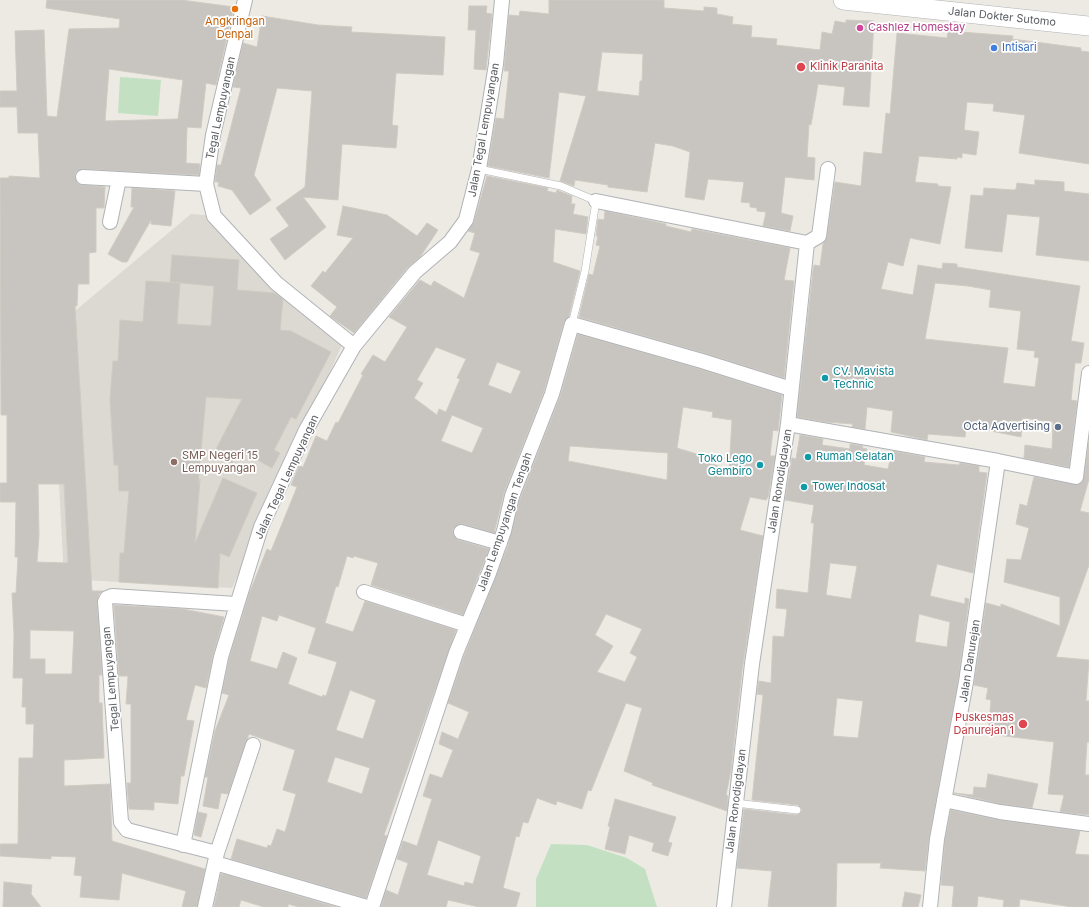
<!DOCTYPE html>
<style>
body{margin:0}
canvas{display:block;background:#eceae3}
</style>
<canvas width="1089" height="907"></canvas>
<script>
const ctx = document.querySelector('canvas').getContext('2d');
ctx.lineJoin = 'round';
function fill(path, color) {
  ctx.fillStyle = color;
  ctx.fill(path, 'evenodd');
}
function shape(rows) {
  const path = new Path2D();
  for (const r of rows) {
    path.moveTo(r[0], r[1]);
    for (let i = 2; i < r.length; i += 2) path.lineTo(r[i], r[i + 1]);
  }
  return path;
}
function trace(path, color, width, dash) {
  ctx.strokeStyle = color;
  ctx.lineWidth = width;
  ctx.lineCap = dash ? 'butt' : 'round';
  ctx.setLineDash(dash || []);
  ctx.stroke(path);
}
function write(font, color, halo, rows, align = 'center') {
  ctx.font = font + ' Inter,sans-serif';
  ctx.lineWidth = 3.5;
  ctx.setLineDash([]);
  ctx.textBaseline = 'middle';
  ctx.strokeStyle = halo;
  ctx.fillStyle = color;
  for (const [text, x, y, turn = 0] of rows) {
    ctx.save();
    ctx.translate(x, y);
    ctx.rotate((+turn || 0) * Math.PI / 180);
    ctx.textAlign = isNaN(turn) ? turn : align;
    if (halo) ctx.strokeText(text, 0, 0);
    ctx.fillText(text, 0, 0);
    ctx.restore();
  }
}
const education = shape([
 [191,214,217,216,342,345,232,588,64,579,51,331]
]);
const green = shape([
 [120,77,161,80,158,116,118,113],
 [551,844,587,845,627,858,645,869,657,907,536,907,536,879]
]);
const building = shape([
 [47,0,181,0,234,7,216,85,206,83,201,128,187,127,186,163,200,164,199,175,83,169,76,172,75,177,78,184,82,185,105,187,104,208,96,208,96,252,89,253,89,284,78,284,77,306,75,306,92,591,103,591,99,594,97,603,102,675,99,675,99,703,102,703,104,758,64,760,64,786,110,784,112,841,205,869,197,907,182,907,186,891,122,873,119,900,80,897,82,876,74,875,76,857,51,856,51,859,0,856,0,844,18,844,19,758,33,758,34,724,26,724,26,707,22,707,23,678,13,678,14,636,12,593,16,593,18,557,15,557,16,502,0,502,0,483,7,483,7,415,1,415,0,178,9,178,9,176,40,178,38,133,18,133,17,107,0,107,0,91,17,91,15,31,44,30,47,116,57,117,69,29,119,28,120,19,46,8,47,0],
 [109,69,183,80,178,119,105,121,109,69],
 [38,484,64,484,68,563,37,562,39,535,38,484],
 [30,630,74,631,72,674,45,674,45,659,30,659,30,630],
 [549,0,664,0,664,8,704,11,704,7,717,8,717,14,733,17,732,24,752,26,751,37,777,39,776,45,820,50,822,32,832,34,835,21,846,23,846,20,874,21,869,107,843,105,845,87,818,84,811,125,809,124,807,157,815,158,814,180,785,177,781,213,793,216,790,231,763,226,766,212,757,211,757,208,750,207,750,203,741,202,744,182,708,179,704,200,685,197,690,152,673,146,655,143,647,192,608,187,608,185,575,180,574,186,560,181,586,96,559,92,549,178,488,166,496,118,504,119,509,71,504,71,509,15,519,16,520,11,549,14,549,0],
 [602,52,643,54,642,81,640,81,639,96,597,91,602,52],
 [469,6,487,6,486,13,492,14,486,70,474,69,476,30,468,30,469,6],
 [262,16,318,25,352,27,351,32,445,37,443,75,396,73,392,125,398,126,396,148,342,144,338,200,303,197,326,227,285,260,270,239,289,226,276,208,305,187,312,91,277,88,254,175,271,200,250,215,232,190,218,186,219,182,215,182,217,165,221,165,241,88,233,87,243,43,257,47,262,16],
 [948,31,1013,36,1012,39,1081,48,1081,51,1089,52,1089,164,1019,153,1025,115,993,111,994,104,967,102,964,130,979,132,976,155,962,153,962,158,957,157,957,159,919,156,915,182,938,184,938,186,951,187,940,244,910,238,903,266,888,262,881,289,913,295,918,265,942,269,943,263,957,264,957,267,1080,286,1071,341,1084,343,1081,363,1075,363,1071,400,1077,401,1069,467,1024,458,1025,445,1052,449,1053,422,1023,418,1021,437,966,426,965,437,928,434,927,440,891,432,893,411,867,407,865,429,852,427,853,424,826,422,797,417,813,271,814,265,820,266,823,244,827,237,835,182,861,186,864,152,882,154,886,113,890,114,897,33,947,38,948,31],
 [935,283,968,286,991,290,989,307,1021,311,1017,349,1035,351,1034,357,1039,358,1035,387,1003,383,1008,348,925,339,935,283],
 [487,176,548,188,547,191,556,193,557,190,559,191,572,196,571,204,575,204,573,214,588,217,586,234,555,229,553,262,580,271,569,316,564,322,544,391,504,493,494,533,463,524,459,524,453,529,453,534,458,540,489,549,463,615,371,585,378,563,354,556,353,558,347,556,338,587,336,586,325,623,353,632,365,601,456,630,384,835,387,836,366,898,231,859,237,839,267,848,268,845,271,846,277,829,285,832,296,794,283,790,295,750,249,734,228,794,221,793,218,809,203,806,208,777,205,777,215,731,229,695,222,693,229,659,249,594,267,549,271,551,297,487,291,485,299,466,303,467,316,436,327,441,336,422,338,423,363,375,361,374,373,355,385,362,407,327,389,317,420,280,431,286,434,281,464,298,480,253,470,250,475,233,468,231,474,222,487,176],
 [436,347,466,359,457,378,460,379,446,412,439,409,437,415,414,398,423,383,417,380,436,347],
 [497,362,521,371,511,394,488,385,497,362],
 [452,415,483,428,472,453,441,441,452,415],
 [279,615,316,628,308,653,337,662,326,696,323,695,322,697,288,684,297,658,283,652,277,669,250,661,262,616,277,621,279,615],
 [350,690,376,700,363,739,336,730,350,690],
 [335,757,370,768,362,794,327,782,335,757],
 [1035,180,1064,182,1064,191,1089,194,1089,261,1036,255,1040,217,1007,214,1002,252,965,248,971,195,983,196,984,188,1014,190,1016,189,1017,183,1035,185,1035,180],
 [132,188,175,191,171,226,151,224,151,220,127,262,122,262,108,254,134,207,131,207,132,188],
 [343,206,387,215,417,236,427,223,438,230,420,257,408,267,354,333,330,316,337,307,311,286,323,271,325,273,353,238,337,235,343,206],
 [605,211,666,224,666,226,691,232,692,229,790,248,784,280,794,281,784,378,704,353,579,317,589,274,593,275,600,246,596,245,598,236,596,236,598,219,604,220,605,211],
 [172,255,239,260,237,290,274,293,283,299,280,330,291,331,331,352,296,419,291,417,274,450,280,453,272,468,239,450,232,464,213,455,242,399,206,397,198,484,200,479,195,543,223,478,257,493,229,557,220,553,218,588,119,582,120,553,124,553,129,491,119,491,118,465,114,465,110,399,113,361,118,361,120,320,143,322,146,281,180,283,177,324,211,326,214,286,170,282,172,255],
 [578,334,700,369,782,395,778,431,773,430,770,456,775,456,768,497,766,500,750,497,740,530,763,536,742,671,731,770,726,795,728,796,727,811,652,785,653,783,624,771,642,708,626,703,591,791,588,790,582,809,557,801,556,805,537,798,528,823,523,822,519,837,516,836,503,888,520,893,516,907,479,907,448,900,446,907,381,907,386,890,398,895,408,863,397,859,403,841,417,846,432,799,423,796,430,774,442,778,453,750,439,744,442,732,458,739,469,712,448,703,464,656,508,546,520,499,560,397,578,334],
 [683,407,713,412,712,417,732,420,729,470,699,459,700,455,677,448,683,407],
 [570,446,668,453,667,480,568,461,570,446],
 [606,614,642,629,630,653,637,657,625,682,597,672,613,646,595,635,606,614],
 [438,840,481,856,473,884,465,882,464,886,427,875,438,840],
 [800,435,823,439,822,445,850,449,850,444,863,446,862,448,867,449,864,465,888,469,892,451,925,457,924,462,959,465,960,463,979,466,979,472,987,473,973,573,937,564,930,596,965,604,965,598,969,599,958,681,929,838,925,871,880,868,881,863,837,863,836,907,768,907,772,871,737,868,744,809,796,815,802,811,801,808,798,805,752,800,763,695,757,694,759,681,771,683,773,636,784,637,787,609,776,608,777,589,808,593,814,523,811,523,814,505,785,500,792,458,796,459,800,435],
 [830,563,857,566,851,599,826,595,830,563],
 [919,614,950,622,947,647,915,642,919,614],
 [837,698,863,701,858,738,833,736,837,698],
 [1089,442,1089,479,1080,511,1089,513,1089,565,1056,657,1089,660,1086,701,1089,701,1089,742,1087,742,1085,775,1089,775,1089,815,1060,812,1064,795,1048,794,1054,742,988,734,991,700,986,699,988,688,974,685,986,603,1001,607,1001,604,1060,626,1060,597,1004,582,1007,559,1021,560,1029,528,1016,524,1020,504,1027,506,1034,477,1079,485,1084,478,1089,442],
 [114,605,183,609,224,617,213,655,206,688,195,685,186,720,194,721,184,776,181,776,178,804,154,802,154,810,129,809,127,783,131,783,131,704,126,704,128,676,119,676,114,605],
 [988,774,1038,784,1032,808,1001,804,954,793,973,795,974,787,986,788,988,774],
 [615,799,676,817,668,842,672,843,668,856,652,851,654,843,629,835,625,854,605,849,610,827,608,826,615,799],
 [951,810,999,820,1080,831,1075,854,1089,855,1089,907,1072,907,1020,899,1019,907,1003,907,1004,900,978,896,977,907,952,907,954,886,941,885,945,840,951,810],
 [198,812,207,814,201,837,194,835,198,812],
 [221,874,227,875,336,907,299,907,288,904,288,907,264,907,241,900,239,907,214,907,221,874],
 [4,882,32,885,31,894,41,907,3,907,4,882],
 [905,892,921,895,918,907,902,907,905,892]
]);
const service = shape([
 [479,169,561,186,596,201,585,271,572,324],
 [735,803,797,810]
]);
const minor = shape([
 [245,0,213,135,206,184,214,216,276,283,354,346],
 [83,177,119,179],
 [596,201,807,243],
 [110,222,119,179,206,184],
 [788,424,807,243,819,236,828,169],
 [461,532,500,543],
 [364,592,467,625],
 [944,800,1000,812,1089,824],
 [183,845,221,657,261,527,306,430,354,346,415,272,450,242,466,220,479,169,496,64,502,0],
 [217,853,253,745],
 [215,863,367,907],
 [205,907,217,853,127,830,121,822,105,602,107,598,112,596,236,604],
 [372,907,456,653,489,573,504,531,512,496,552,394,572,324,702,361,791,389],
 [724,907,752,664,788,424,998,461,1076,477,1089,373],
 [930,907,937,839,966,682,998,461]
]);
const secondary = shape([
 [843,0,1089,26]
]);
const markers = [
 [235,9,4,"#e8710a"],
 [860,28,4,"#d1479c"],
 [994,48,4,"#3f7fe0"],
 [801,67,5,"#e0444e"],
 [825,378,4,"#0f9aa8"],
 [1058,427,4,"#5c6f8a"],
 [808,457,4,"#0f9aa8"],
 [174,462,4,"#8d6e63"],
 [760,465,4,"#0f9aa8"],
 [804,487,4,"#0f9aa8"],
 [1023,724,5,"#e0444e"]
];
const streetNames = [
 ["Jalan Dokter Sutomo",1002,17,6],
 ["Tegal Lempuyangan",221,108,-78],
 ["Jalan Tegal Lempuyangan",484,130,-80],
 ["Jalan Tegal Lempuyangan",287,477,-65],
 ["Jalan Ronodigdayan",780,481,-81],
 ["Jalan Lempuyangan Tengah",505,522,-71],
 ["Jalan Danurejan",970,661,-81],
 ["Tegal Lempuyangan",111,679,-95],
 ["Jalan Ronodigdayan",736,801,-83]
];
const foodNames = [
 ["Angkringan",235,22],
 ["Denpal",235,35]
];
const hotelNames = [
 ["Cashlez Homestay",868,28]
];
const shopNames = [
 ["Intisari",1002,48]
];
const healthNames = [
 ["Klinik Parahita",810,67],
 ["Puskesmas",1014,718,"right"],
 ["Danurejan 1",1014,731,"right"]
];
const cultureNames = [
 ["CV. Mavista",833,372],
 ["Technic",833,385],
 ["Rumah Selatan",816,457],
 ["Toko Lego",752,459,"right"],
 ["Gembiro",752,472,"right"],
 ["Tower Indosat",812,487]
];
const serviceNames = [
 ["Octa Advertising",1050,427]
];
const educationNames = [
 ["SMP Negeri 15",182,456],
 ["Lempuyangan",182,469]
];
fill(education, '#dcd9d2');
fill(green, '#c3e1c2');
fill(building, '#c8c5c0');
trace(building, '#d0cbc2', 1);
trace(service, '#b0b3b7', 8);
trace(minor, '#b0b3b7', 16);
trace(secondary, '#b0b2b7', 20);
trace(service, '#fff', 7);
trace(minor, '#fff', 14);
trace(secondary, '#fff', 19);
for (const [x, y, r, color] of markers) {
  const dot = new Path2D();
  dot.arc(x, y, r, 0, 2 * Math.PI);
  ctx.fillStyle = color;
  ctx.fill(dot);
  trace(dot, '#fff', 1.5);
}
write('11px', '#5b5e62', '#fff', streetNames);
write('11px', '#c56008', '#fff', foodNames);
write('11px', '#b23c85', '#fff', hotelNames, 'left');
write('11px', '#366cbe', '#fff', shopNames, 'left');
write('11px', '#be3a42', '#fff', healthNames, 'left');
write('11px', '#0d838f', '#fff', cultureNames, 'left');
write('11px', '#4e5e75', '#fff', serviceNames, 'right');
write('11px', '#785e54', '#fff', educationNames, 'left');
</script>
